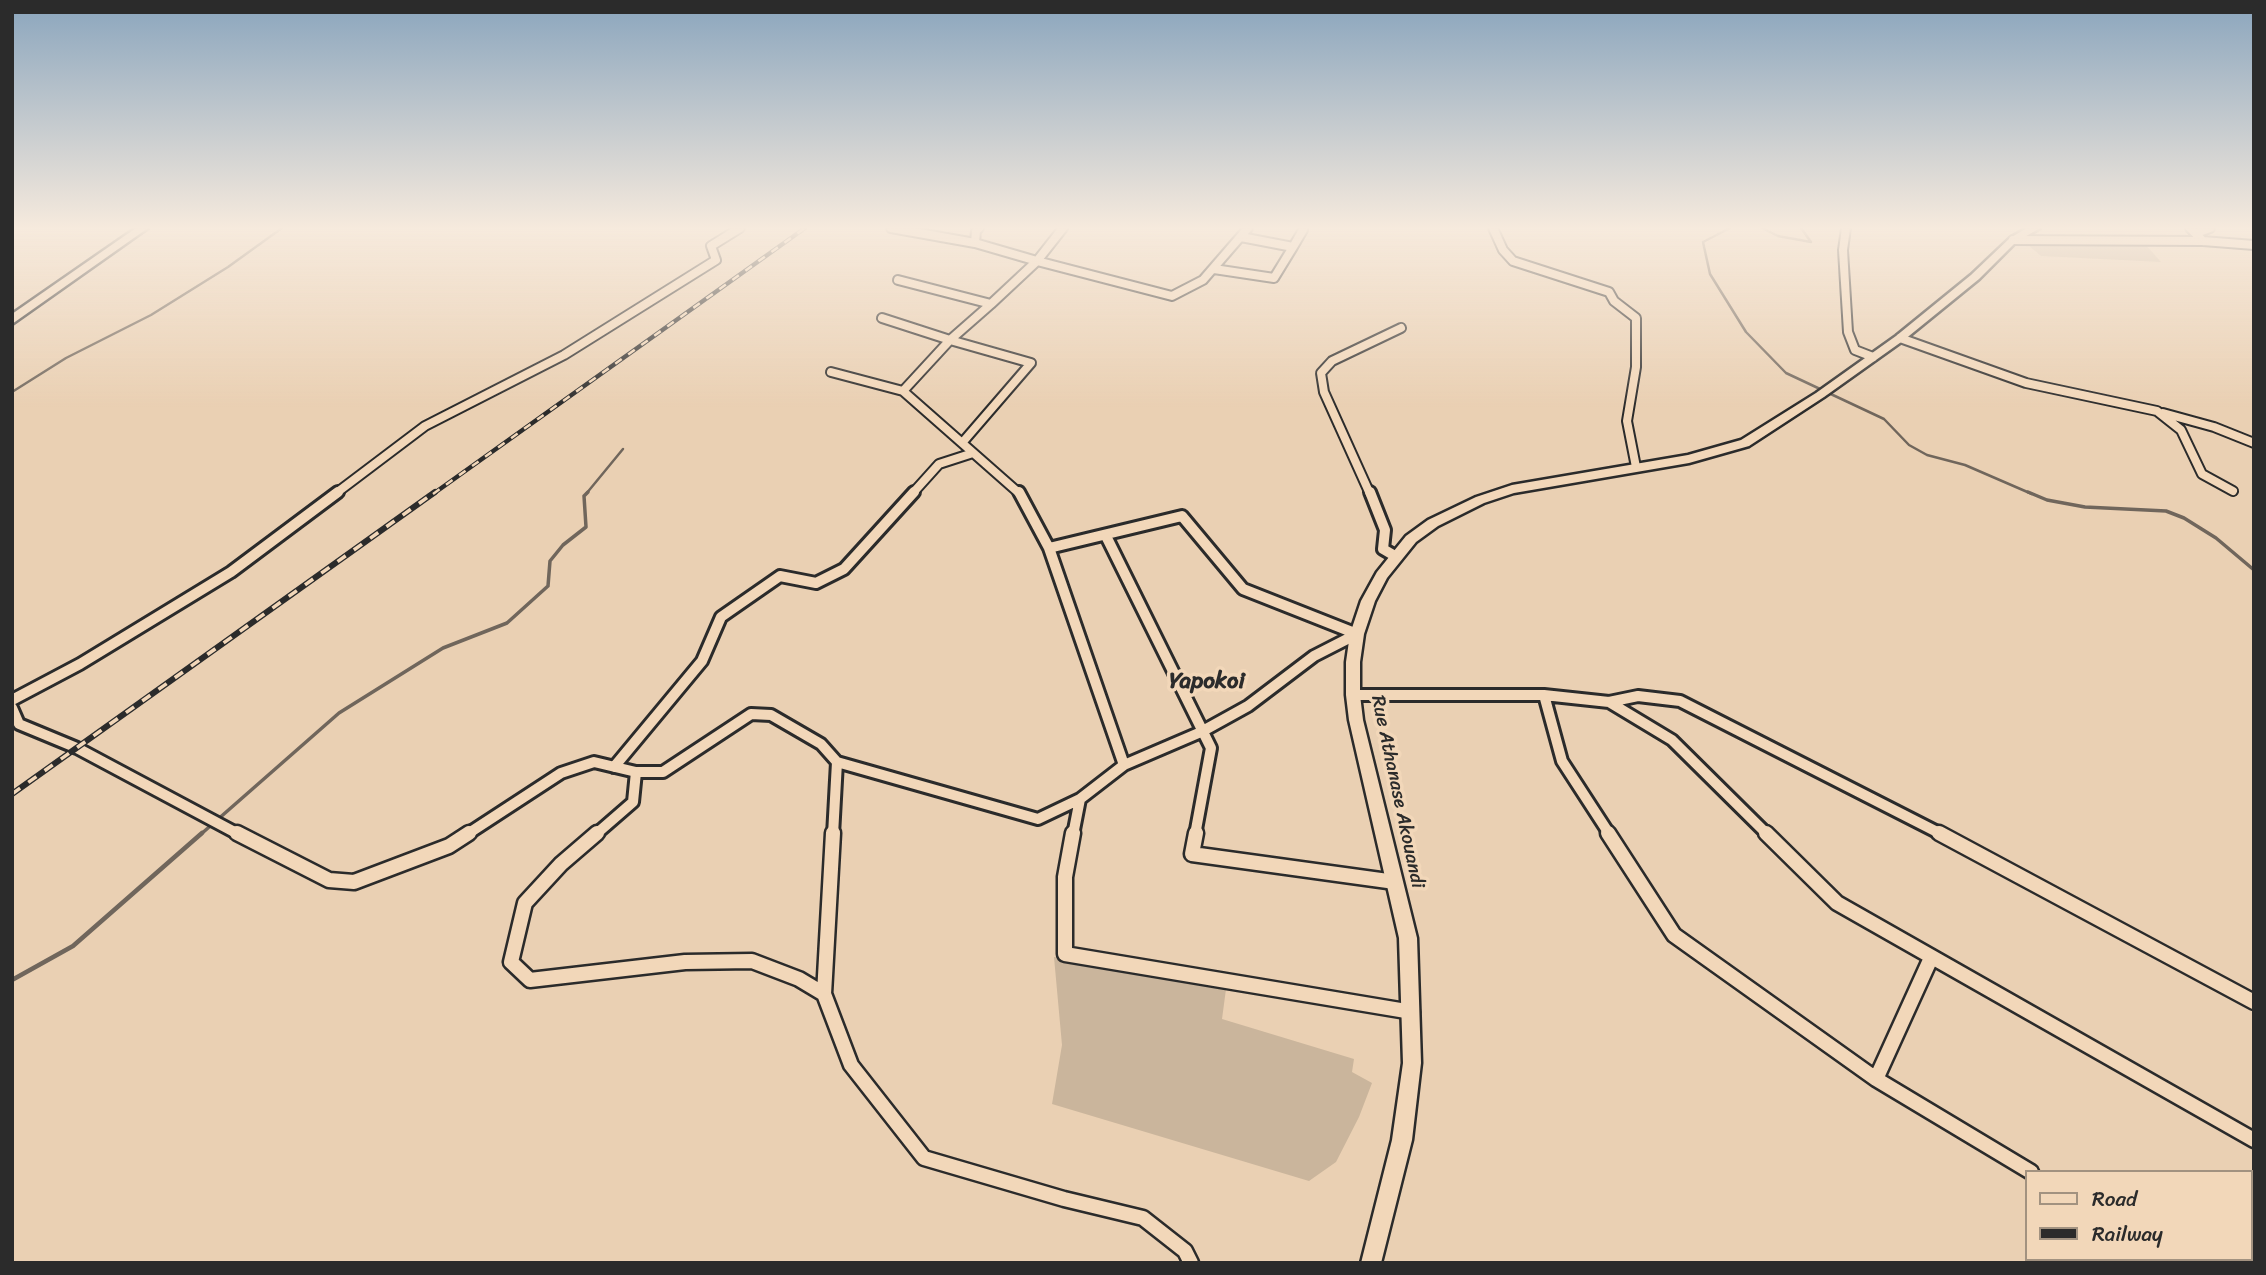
<!DOCTYPE html>
<style>
body{margin:0}
#map{position:relative;width:2266px;height:1275px;overflow:hidden;background:#ead0b3;font-family:Sriracha,sans-serif}
canvas{display:block}
.frame{position:absolute;inset:0;border:14px solid #2b2b2b;pointer-events:none}
.legend{position:absolute;left:2025px;top:1170px;width:228px;height:91px;box-sizing:border-box;background:#f2d7b9;border:2px solid #a29280;margin:0;padding:9px 12px;list-style:none;font-size:21px;color:#2b2b2b}
.legend li{display:flex;align-items:center;gap:14px;height:35px}
.legend b{width:35px;border:2px solid #a29280}
</style>
<div id="map">
<canvas width="2266" height="1275"></canvas>
<div class="frame"></div>
<ul class="legend">
<li><b style="height:9px;background:#f2d7b9"></b>Road</li>
<li><b style="height:9px;background:#2b2b2b"></b>Railway</li>
</ul>
</div>
<script>
const ctx = document.querySelector('canvas').getContext('2d');
ctx.lineJoin = 'round';
function fill(path, color) {
  ctx.fillStyle = color;
  ctx.fill(path, 'evenodd');
}
function shape(rows) {
  const path = new Path2D();
  for (const r of rows) {
    path.moveTo(r[0], r[1]);
    for (let i = 2; i < r.length; i += 2) path.lineTo(r[i], r[i + 1]);
  }
  return path;
}
function trace(path, color, width, dash) {
  ctx.strokeStyle = color;
  ctx.lineWidth = width;
  ctx.lineCap = dash ? 'butt' : 'round';
  ctx.setLineDash(dash || []);
  ctx.stroke(path);
}
function write(font, color, halo, rows, align = 'center') {
  ctx.font = font + ' Sriracha,sans-serif';
  ctx.lineWidth = 7;
  ctx.setLineDash([]);
  ctx.textBaseline = 'middle';
  ctx.strokeStyle = halo;
  ctx.fillStyle = color;
  for (const [text, x, y, turn = 0] of rows) {
    ctx.save();
    ctx.translate(x, y);
    ctx.rotate((+turn || 0) * Math.PI / 180);
    ctx.textAlign = isNaN(turn) ? turn : align;
    if (halo) ctx.strokeText(text, 0, 0);
    ctx.fillText(text, 0, 0);
    ctx.restore();
  }
}
const green = shape([
 [2028,245,2146,245,2161,262,2041,256],
 [1054,957,1226,989,1222,1019,1354,1059,1352,1072,1372,1083,1359,1117,1336,1162,1309,1181,1052,1104,1062,1045]
]);
const streamFar2 = shape([
 [1730,228,1703,242,1710,274,1746,332,1786,373,1884,419,1909,445,1927,455,1965,465,2032,494],
 [1762,228,1778,236,1811,242,1801,228],
 [12,392,66,358,151,315,228,267,282,228],
 [586,494,623,449]
]);
const streamFar1 = shape([
 [2028,492,2047,500,2085,507,2166,511,2184,518,2216,538,2254,570],
 [200,835,339,713,443,648,507,623,548,586,550,561,563,545,586,527,584,496,588,492]
]);
const stream = shape([
 [12,980,73,946,202,833]
]);
const streetFar2 = shape([
 [891,228,975,243,1037,261,991,304,898,280],
 [1063,228,1037,261,1172,296,1203,280,1248,228],
 [1493,228,1503,250,1513,261,1609,292,1614,301,1636,318,1636,367,1627,421,1636,467],
 [1846,228,1843,250,1848,332,1855,350,1873,357],
 [2190,228,2203,241],
 [2196,233,2210,228],
 [1241,237,1293,247,1303,230],
 [2013,240,2203,241,2254,245],
 [975,243,976,231,979,228],
 [1214,269,1274,278,1293,247],
 [882,318,950,340,991,304],
 [1900,338,2026,383,2157,411,2181,430,2202,474,2233,491],
 [831,372,903,391,1020,494],
 [903,391,950,340,1031,363,962,443],
 [2163,413,2214,427,2254,443],
 [335,494,425,426,564,355,716,260,711,246,740,228],
 [912,494,939,464,973,453],
 [1370,494,1324,392,1321,373,1332,361,1401,328]
]);
const streetFar1 = shape([
 [1019,492,1049,548,1124,765],
 [1370,492,1385,530,1383,549,1395,556],
 [1106,536,1211,748,1195,835],
 [1049,548,1182,516,1243,589,1357,634],
 [1353,695,1544,695,1609,702,1672,740,1768,835],
 [1544,695,1562,761,1610,835],
 [12,700,80,664,231,572,338,492],
 [1609,702,1638,696,1680,701,1943,835],
 [12,708,19,724,77,748,240,835],
 [614,767,702,661,721,617,780,576,816,583,844,569,914,492],
 [466,835,561,773,594,762,636,772,663,772,751,714,771,715,821,744,837,762,1038,819,1080,799,1124,765,1201,732,1248,706,1314,656,1357,634],
 [595,835,633,802,636,772],
 [833,835,837,762],
 [1073,835,1080,799]
]);
const street = shape([
 [237,833,329,880,354,882,449,846,469,833],
 [597,833,561,864,525,903,511,962,530,980,685,962,752,961,799,979,824,994],
 [833,833,824,994,851,1065,924,1158,1064,1199,1143,1218,1185,1251,1191,1263],
 [1073,833,1065,877,1065,954,1412,1012],
 [1196,833,1192,854,1395,882],
 [1608,833,1674,935,1876,1079,2031,1172],
 [1766,833,1837,903,2254,1140],
 [1939,833,2254,1002],
 [1876,1079,1931,958],
 [2177,1259,2183,1263]
]);
const secondary = shape([
 [2027,228,2040,228,2016,242,1979,279,1904,340,1824,397,1749,446,1689,463,1514,493,1484,503,1438,526,1416,542,1387,578,1375,601,1364,634,1360,662,1360,695,1363,720,1417,938,1421,1063,1412,1140,1381,1263,1361,1263,1392,1140,1403,1063,1399,938,1349,720,1346,695,1346,662,1350,634,1361,601,1377,572,1406,536,1428,520,1476,497,1512,485,1688,455,1741,440,1816,393,1896,336,1971,275,2010,238,2027,228]
]);
const primary = shape([
 [136,228,148,228,12,324,12,314,136,228]
]);
const railFar1 = shape([
 [433,494,805,228]
]);
const rail = shape([
 [12,794,435,492]
]);
const streetNames = [
 ["Rue Athanase Akouandi",1397,792,78]
];
const quarterNames = [
 ["Yapokoi",1207,682]
];
fill(green, '#cab59c');
trace(streamFar2, '#70665c', 2.5);
trace(streamFar1, '#70665c', 3.5);
trace(stream, '#70665c', 4.5);
trace(streetFar2, '#2b2b2b', 12);
trace(streetFar1, '#2b2b2b', 16);
trace(street, '#2b2b2b', 19);
trace(secondary, '#2b2b2b', 5);
trace(primary, '#2b2b2b', 5);
trace(streetFar2, '#f2d7b9', 8);
trace(streetFar1, '#f2d7b9', 10);
trace(street, '#f2d7b9', 14);
fill(secondary, '#f2d7b9');
fill(primary, '#f2d7b9');
trace(railFar1, '#2b2b2b', 4.5);
trace(rail, '#2b2b2b', 6);
trace(railFar1, '#f2d7b9', 2.5, [8]);
trace(rail, '#f2d7b9', 3.5, [10]);
const sky = ctx.createLinearGradient(0, 0, 0, 407);
sky.addColorStop(0, '#8aa5bd');
sky.addColorStop(0.56, '#f6eadd');
sky.addColorStop(1, '#f6eadd00');
ctx.fillStyle = sky;
ctx.fillRect(0, 0, 2266, 407);
write('19px', '#2b2b2b', '#f2d7b9', streetNames);
write('bold 23px', '#2b2b2b', '#f2d7b9', quarterNames);
</script>
